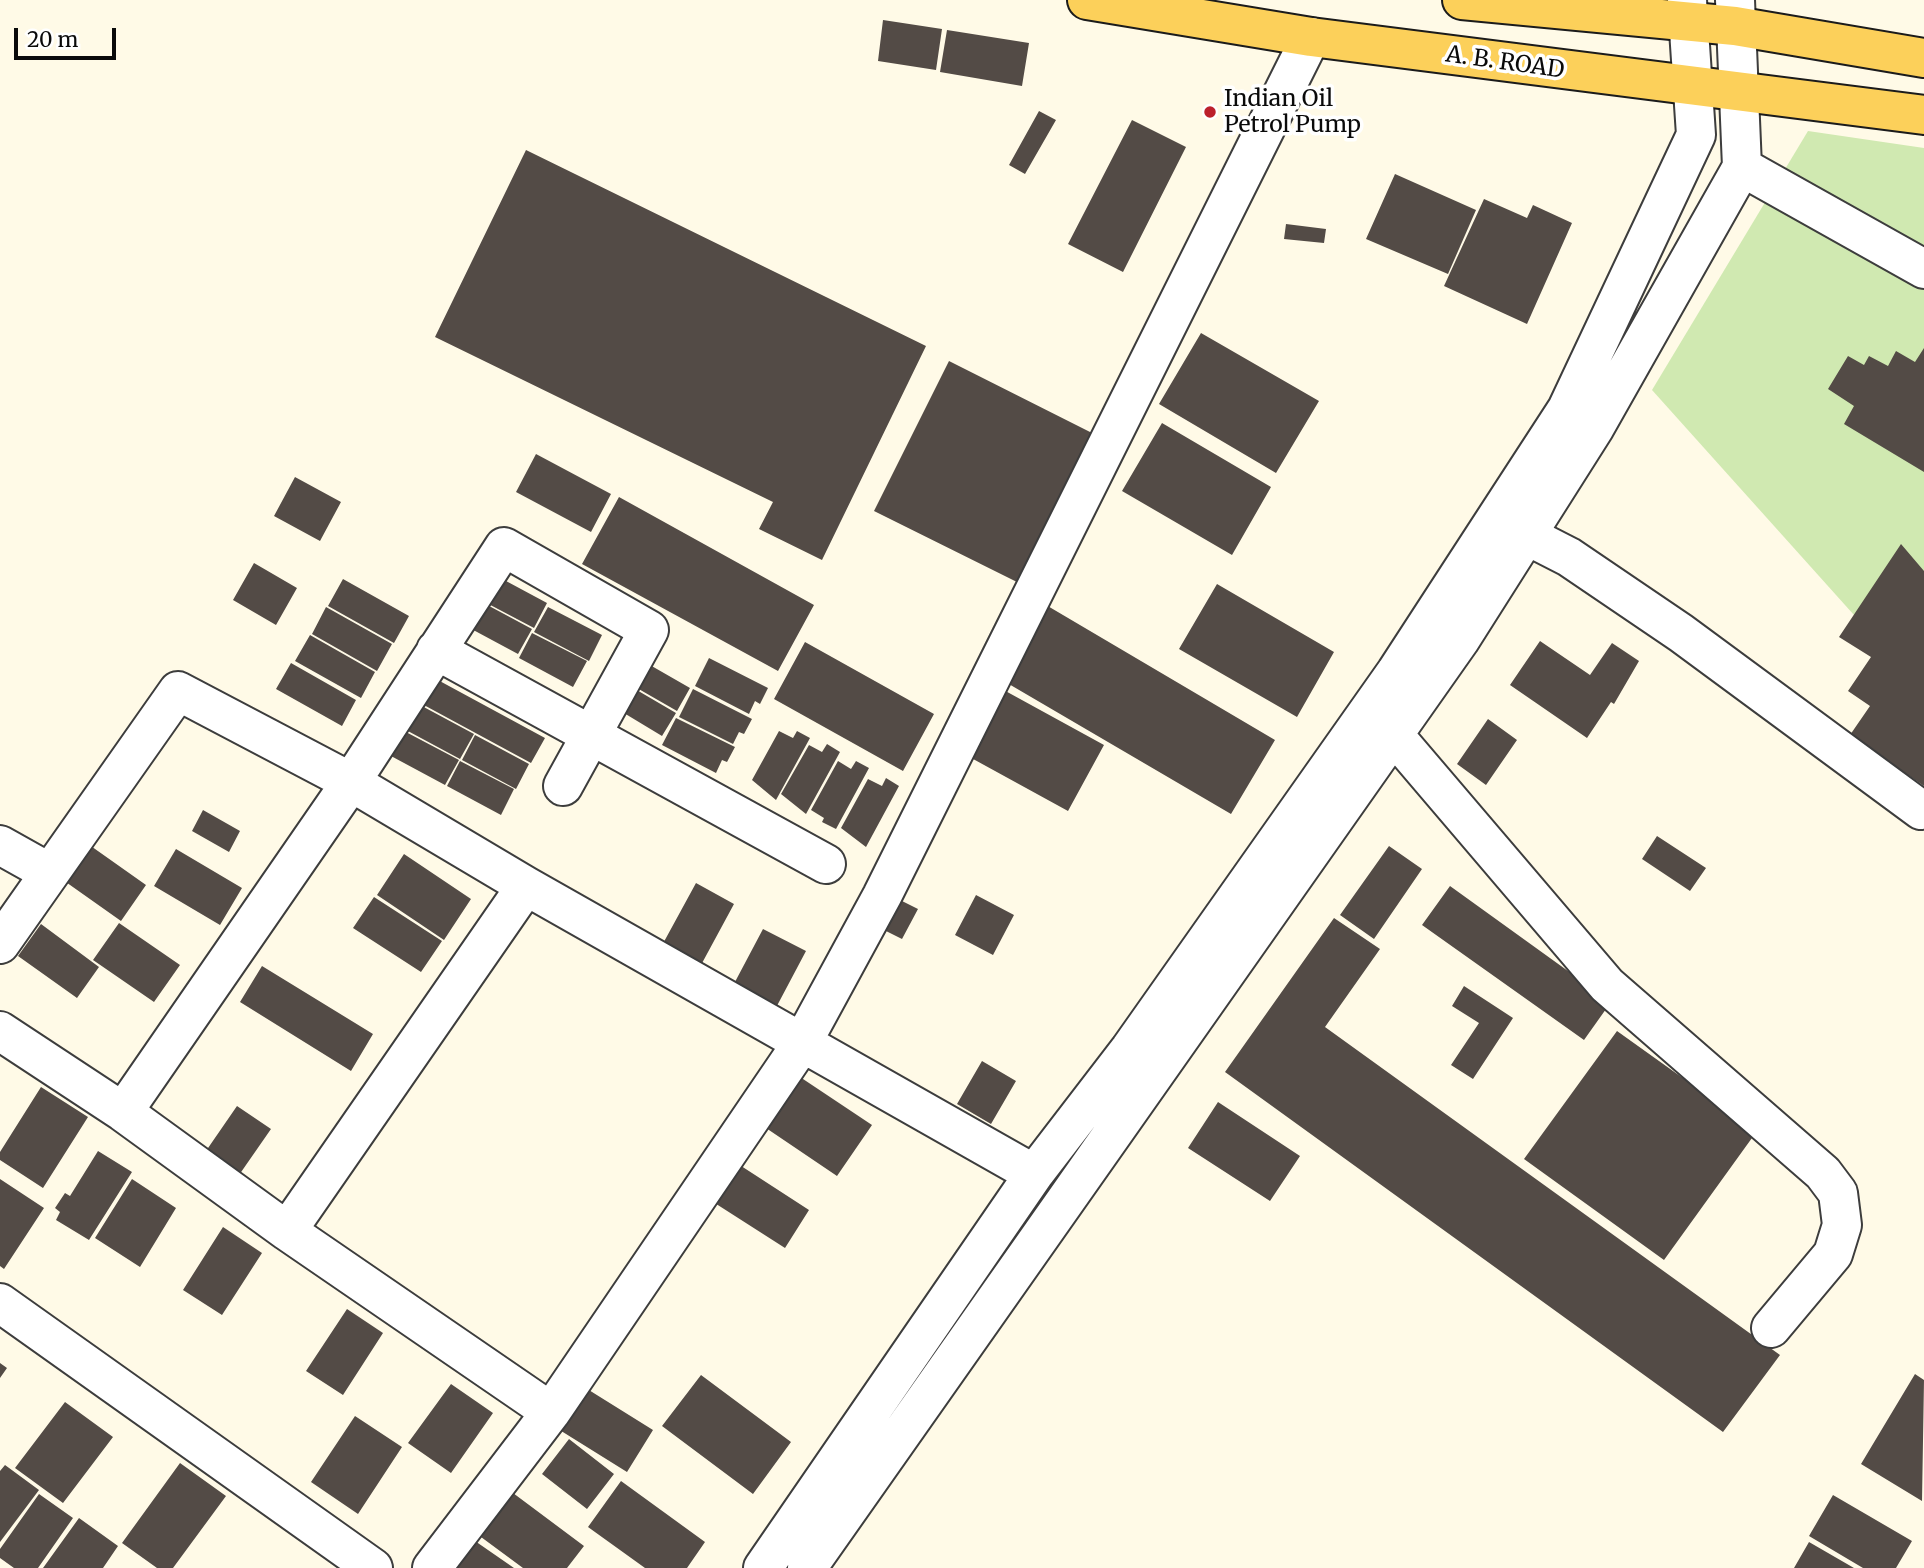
<!DOCTYPE html>
<style>
body{margin:0}
#map{position:relative;width:1924px;height:1568px;overflow:hidden;background:#fffae7;font-family:Merriweather,serif}
canvas{display:block}
.scale{position:absolute;left:14px;top:28px;width:102px;height:32px;box-sizing:border-box;border:4px solid #0a0a0a;border-top:0;padding-left:9px;font-size:21px;line-height:24px;white-space:nowrap;color:#0a0a0a;-webkit-text-stroke:5px #fff;paint-order:stroke}
</style>
<div id="map">
<canvas width="1924" height="1568"></canvas>
<div class="scale">20 m</div>
</div>
<script>
const ctx = document.querySelector('canvas').getContext('2d');
ctx.lineJoin = 'round';
function fill(path, color) {
  ctx.fillStyle = color;
  ctx.fill(path, 'evenodd');
}
function shape(rows) {
  const path = new Path2D();
  for (const r of rows) {
    path.moveTo(r[0], r[1]);
    for (let i = 2; i < r.length; i += 2) path.lineTo(r[i], r[i + 1]);
  }
  return path;
}
function trace(path, color, width, dash) {
  ctx.strokeStyle = color;
  ctx.lineWidth = width;
  ctx.lineCap = dash ? 'butt' : 'round';
  ctx.setLineDash(dash || []);
  ctx.stroke(path);
}
function write(font, color, halo, rows, align = 'center') {
  ctx.font = font + ' Merriweather,serif';
  ctx.lineWidth = 7;
  ctx.setLineDash([]);
  ctx.textBaseline = 'middle';
  ctx.strokeStyle = halo;
  ctx.fillStyle = color;
  for (const [text, x, y, turn = 0] of rows) {
    ctx.save();
    ctx.translate(x, y);
    ctx.rotate((+turn || 0) * Math.PI / 180);
    ctx.textAlign = isNaN(turn) ? turn : align;
    if (halo) ctx.strokeText(text, 0, 0);
    ctx.fillText(text, 0, 0);
    ctx.restore();
  }
}
const green = shape([
 [1808,131,1924,148,1924,693,1652,390]
]);
const building = shape([
 [883,20,942,29,936,70,878,61],
 [947,30,1029,43,1022,86,940,72],
 [1039,111,1056,120,1025,174,1009,165],
 [1132,120,1186,147,1123,272,1068,244],
 [526,150,926,346,822,560,759,529,773,502,435,337],
 [1395,174,1476,210,1448,274,1366,239],
 [1484,199,1527,218,1533,205,1572,223,1527,324,1444,286],
 [1286,224,1326,229,1324,243,1284,239],
 [1201,333,1319,401,1276,473,1159,404],
 [1924,348,1924,472,1844,424,1854,406,1828,389,1848,356,1864,365,1869,356,1888,366,1896,351,1915,362],
 [949,361,1096,435,1021,584,874,511],
 [1162,423,1271,487,1232,555,1122,491],
 [536,454,611,494,591,532,516,492],
 [295,477,341,502,320,541,274,516],
 [619,497,814,605,778,671,582,564],
 [1901,544,1924,571,1924,786,1850,735,1870,706,1848,691,1871,657,1839,637],
 [254,563,297,588,276,625,233,600],
 [493,574,547,603,534,628,479,599],
 [343,579,409,616,394,643,328,606],
 [1217,584,1334,652,1297,717,1179,649],
 [478,600,532,629,518,654,464,625],
 [1046,605,1275,740,1231,814,1002,680],
 [326,607,392,644,377,671,312,634],
 [548,607,602,635,589,661,534,632],
 [532,633,587,661,573,687,519,658],
 [310,635,375,672,361,698,295,661],
 [1540,641,1590,675,1612,643,1639,661,1614,704,1611,702,1587,738,1510,685],
 [805,642,934,714,903,771,774,699],
 [636,657,690,688,677,711,623,680],
 [709,658,768,688,760,704,755,701,749,714,695,686],
 [291,663,356,700,342,726,276,689],
 [436,679,545,738,531,763,422,704],
 [623,682,676,713,662,736,609,704],
 [1000,688,1104,745,1068,811,964,754],
 [693,689,752,719,744,734,739,732,733,744,679,717],
 [420,705,474,734,460,759,406,730],
 [676,718,735,747,727,762,722,760,716,773,662,745],
 [1488,719,1517,740,1486,785,1457,764],
 [404,731,459,760,445,785,391,756],
 [779,731,793,738,797,731,810,738,776,800,752,780],
 [475,735,529,764,516,789,462,760],
 [827,744,840,752,806,814,781,794,809,745,822,752],
 [460,761,514,789,501,815,447,786],
 [838,761,851,769,856,761,869,768,836,829,822,822,824,818,811,810],
 [886,778,899,786,866,847,841,828,868,779,882,786],
 [203,810,240,831,229,852,192,831],
 [1657,836,1706,868,1690,891,1642,859],
 [88,844,146,885,121,921,63,880],
 [1389,846,1422,869,1374,939,1340,915],
 [176,849,242,888,220,925,154,886],
 [404,854,471,899,444,940,377,895],
 [696,883,734,904,701,965,660,949],
 [1450,886,1611,1002,1584,1040,1422,925],
 [976,895,1014,915,993,955,955,935],
 [374,897,442,941,421,972,353,928],
 [898,899,918,909,902,939,882,929],
 [1334,918,1380,949,1325,1027,1780,1355,1723,1432,1225,1072],
 [119,923,180,965,154,1002,93,960],
 [41,924,99,967,77,998,18,956],
 [763,929,806,951,770,1019,727,997],
 [262,966,373,1034,351,1071,240,1002],
 [1464,986,1513,1018,1473,1079,1451,1065,1479,1023,1452,1006],
 [1617,1031,1757,1131,1664,1260,1524,1159],
 [982,1061,1016,1081,991,1124,957,1104],
 [800,1077,872,1125,837,1176,766,1128],
 [41,1087,88,1117,43,1188,0,1160,0,1152],
 [1218,1102,1300,1156,1270,1201,1188,1148],
 [237,1106,271,1129,230,1188,197,1164],
 [98,1151,132,1172,89,1240,56,1220,60,1212,55,1208,65,1193,70,1196],
 [735,1162,809,1210,785,1248,710,1200],
 [0,1179,44,1208,4,1269,0,1266],
 [132,1179,176,1208,140,1267,95,1238],
 [223,1227,262,1253,222,1315,183,1290],
 [347,1309,383,1333,343,1395,306,1371],
 [0,1363,7,1368,0,1378],
 [1915,1374,1924,1380,1922,1501,1861,1464],
 [701,1375,791,1442,753,1494,662,1426],
 [576,1382,653,1430,627,1472,550,1424],
 [451,1384,493,1413,451,1473,408,1443],
 [65,1402,113,1437,63,1503,15,1468],
 [355,1416,402,1447,358,1514,311,1482],
 [569,1439,614,1474,587,1509,542,1474],
 [180,1463,226,1496,173,1568,157,1568,122,1543],
 [5,1465,39,1490,0,1542,0,1471],
 [621,1481,705,1542,687,1568,645,1568,588,1527],
 [513,1493,584,1546,567,1568,523,1568,481,1537],
 [39,1494,73,1518,38,1568,14,1568,0,1558,0,1549],
 [1833,1495,1912,1541,1896,1568,1863,1568,1809,1536],
 [79,1518,118,1546,103,1568,43,1568],
 [475,1541,514,1568,457,1568],
 [1809,1542,1854,1568,1794,1568]
]);
const minor = shape([
 [1742,167,1924,269],
 [1526,535,1569,557,1681,633,1921,810],
 [436,650,826,864],
 [1393,734,1607,985,1823,1173,1838,1193,1842,1225,1833,1254,1771,1328],
 [0,845,50,873],
 [0,944,178,691,351,782,526,886,1034,1174],
 [0,1031,123,1112,287,1231,551,1412],
 [123,1112,351,782,504,547,649,630,563,786],
 [287,1231,526,886],
 [0,1303,373,1568],
 [432,1568,551,1412,802,1043,882,896,1311,37],
 [763,1568,1034,1174,1130,1049,1396,672,1567,409,1696,135,1687,0],
 [807,1568,1460,640,1595,427,1742,167,1735,0]
]);
const major = shape([
 [1087,0,1311,37,1924,115],
 [1462,0,1735,26,1924,58]
]);
const markers = [
 [1210,112,7,"#bc202c"]
];
const streetNames = [
 ["A. B. ROAD",1505,63,8]
];
const poiNames = [
 ["Indian Oil",1224,99],
 ["Petrol Pump",1224,125]
];
fill(green, '#d0e9b1');
fill(building, '#534b46');
trace(minor, '#3d3d3d', 42);
trace(major, '#1b1b1b', 42);
trace(minor, '#fff', 38);
trace(major, '#fcd05a', 38);
for (const [x, y, r, color] of markers) {
  const dot = new Path2D();
  dot.arc(x, y, r, 0, 2 * Math.PI);
  ctx.fillStyle = color;
  ctx.fill(dot);
  trace(dot, '#fff', 2.5);
}
write('23px', '#0a0a0a', '#fff', streetNames);
write('23px', '#0a0a0a', '#fff', poiNames, 'left');
</script>
